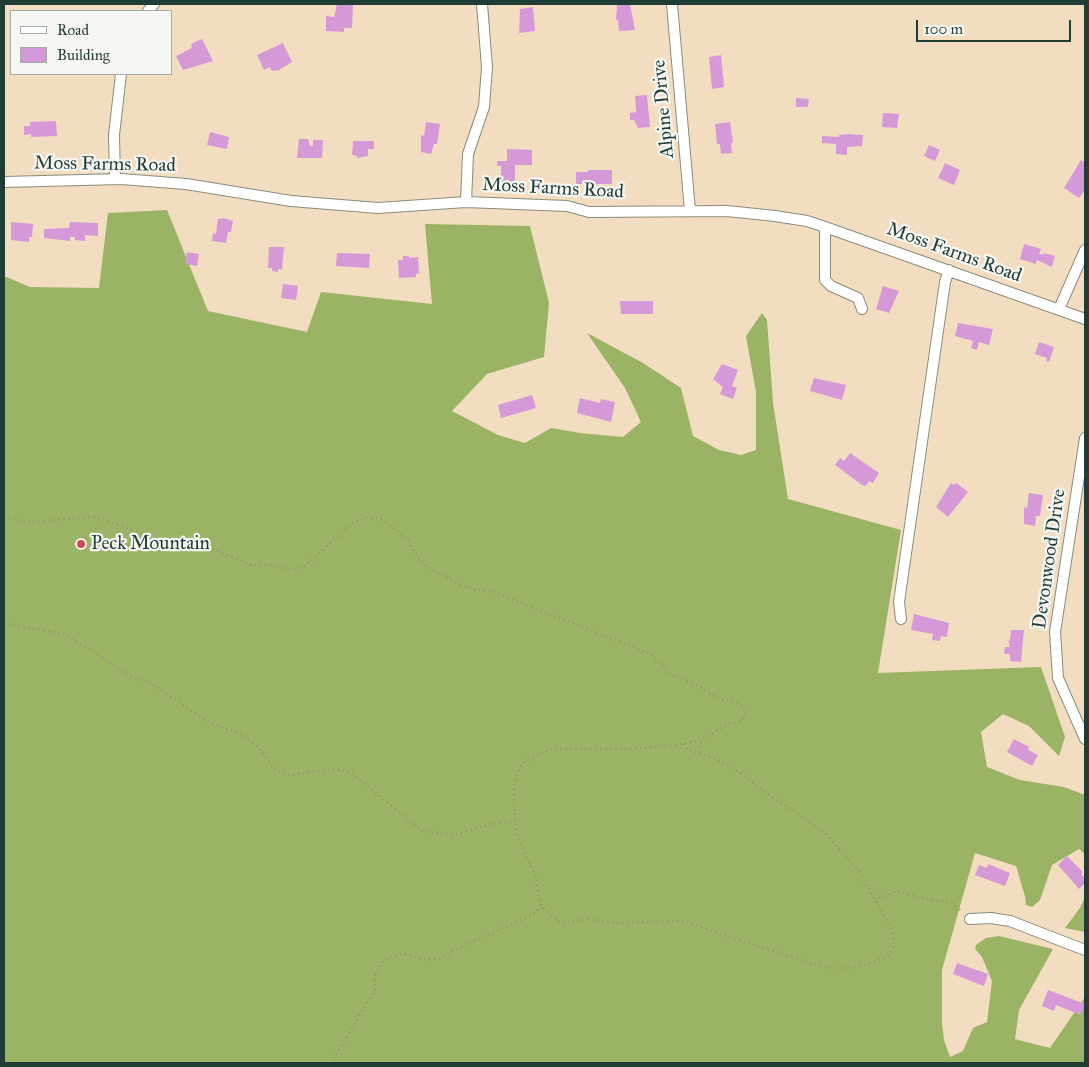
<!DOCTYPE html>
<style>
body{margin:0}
#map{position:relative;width:1089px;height:1067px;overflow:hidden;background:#f3ddc1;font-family:"IM FELL Great Primer",serif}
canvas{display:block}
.frame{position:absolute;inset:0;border:5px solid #1f3d34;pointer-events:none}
.legend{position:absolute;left:10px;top:10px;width:162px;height:65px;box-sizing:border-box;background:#f6f6f2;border:1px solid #a0aca6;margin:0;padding:6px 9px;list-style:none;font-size:15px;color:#1f3d34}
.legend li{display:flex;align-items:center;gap:10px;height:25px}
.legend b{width:25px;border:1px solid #a0aca6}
.scale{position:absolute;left:916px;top:20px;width:155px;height:22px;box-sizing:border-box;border:2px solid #1f3d34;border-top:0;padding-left:6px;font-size:15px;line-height:18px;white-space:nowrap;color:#1f3d34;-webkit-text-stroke:4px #f6f6f2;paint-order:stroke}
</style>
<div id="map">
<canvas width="1089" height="1067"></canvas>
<div class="frame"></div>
<ul class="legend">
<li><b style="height:6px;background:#fff"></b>Road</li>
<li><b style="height:14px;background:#d599d7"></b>Building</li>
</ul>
<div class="scale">100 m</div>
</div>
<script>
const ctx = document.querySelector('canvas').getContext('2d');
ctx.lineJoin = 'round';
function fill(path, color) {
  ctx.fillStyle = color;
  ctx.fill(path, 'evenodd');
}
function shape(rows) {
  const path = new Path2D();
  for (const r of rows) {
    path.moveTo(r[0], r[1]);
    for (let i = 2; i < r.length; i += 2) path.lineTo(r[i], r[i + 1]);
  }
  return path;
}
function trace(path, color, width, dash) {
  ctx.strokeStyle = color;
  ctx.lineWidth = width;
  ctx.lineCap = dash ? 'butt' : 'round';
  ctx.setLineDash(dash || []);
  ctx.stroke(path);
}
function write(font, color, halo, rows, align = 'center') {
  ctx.font = font + ' "IM FELL Great Primer",serif';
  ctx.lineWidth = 4.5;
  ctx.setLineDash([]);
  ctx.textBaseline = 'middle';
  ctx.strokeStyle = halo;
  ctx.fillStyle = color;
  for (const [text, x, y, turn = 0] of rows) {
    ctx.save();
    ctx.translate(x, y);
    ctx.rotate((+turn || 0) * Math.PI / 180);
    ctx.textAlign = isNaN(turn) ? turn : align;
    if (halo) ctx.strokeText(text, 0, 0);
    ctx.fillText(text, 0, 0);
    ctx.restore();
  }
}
const forest = shape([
 [167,210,208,311,307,332,321,292,432,304,425,224,530,226,549,303,544,357,487,374,452,411,498,435,525,443,551,428,580,433,623,437,641,422,625,388,587,333,643,363,681,388,693,436,719,450,741,455,756,450,756,392,746,336,762,313,767,320,773,403,788,499,901,530,878,673,1041,667,1065,737,1059,756,1029,726,1003,714,981,732,987,767,1020,780,1064,787,1085,795,1085,854,1079,849,1052,865,1040,900,1032,907,1026,905,1025,896,1016,866,975,853,942,970,942,1023,944,1040,950,1057,963,1051,973,1028,987,1022,992,981,982,957,975,949,976,945,986,938,999,936,1053,949,1019,1010,1015,1039,1050,1048,1085,997,1085,1063,4,1063,4,276,30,287,99,288,108,213],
 [1085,897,1085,932,1065,928,1080,908]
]);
const building = shape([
 [337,4,353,4,352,28,344,28,344,32,326,31,326,16,334,17],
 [630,4,635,30,619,31,618,20,616,20,617,5],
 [533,7,535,31,519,33,520,9],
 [202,39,213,61,183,70,176,56,192,48,191,44],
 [283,43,292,62,279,70,272,71,270,67,264,70,257,55],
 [721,55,724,87,712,89,709,57],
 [647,95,650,127,638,128,634,120,630,120,630,113,636,112,635,96],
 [796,98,809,99,808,107,796,107],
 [883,113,899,114,897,128,882,127],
 [56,121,57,136,31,137,31,134,24,135,24,126,30,126,30,122],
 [426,122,440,124,437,144,434,144,431,154,421,152,421,135,424,136],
 [730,122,733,142,731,143,732,153,721,154,720,144,717,144,715,124],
 [210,132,229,137,227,149,207,145],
 [847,134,863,135,862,146,847,147,847,155,836,154,836,144,822,143,822,136,839,137,839,135],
 [299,139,308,139,310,146,313,146,313,140,323,140,322,158,297,158],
 [353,141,374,141,374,149,368,149,368,156,357,158,357,156,352,155],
 [929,145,940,150,935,161,924,156],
 [507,149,532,150,532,165,515,165,515,182,501,182,501,166,497,166,497,161,507,161],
 [1081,160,1085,163,1085,190,1079,198,1064,188],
 [945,163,960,170,954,185,938,178],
 [588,170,612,170,612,184,576,184,576,172,588,172],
 [224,218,233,221,231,232,228,232,226,243,212,241,213,233,216,234,218,219],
 [11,222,33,224,32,237,29,237,29,242,11,240],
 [70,222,98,223,98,236,85,235,85,241,75,240,75,237,70,237,70,241,44,238,44,229,69,228],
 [1024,244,1041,249,1039,254,1044,255,1044,253,1055,256,1052,267,1037,260,1036,264,1020,259],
 [269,247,284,247,282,270,278,269,278,272,272,271,272,268,268,268],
 [187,252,199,254,197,266,185,264],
 [337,253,370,254,369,268,336,266],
 [403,256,409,256,409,258,418,257,419,273,416,274,416,277,399,278,398,260,403,260],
 [283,284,298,286,296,300,281,298],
 [883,286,899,291,889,313,876,309],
 [620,301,653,301,653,314,621,314],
 [958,323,993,329,989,345,979,342,977,350,971,348,973,341,955,336],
 [1039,342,1054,347,1049,362,1046,361,1047,358,1035,354],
 [722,364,738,370,732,386,737,388,733,399,720,394,723,387,713,379],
 [814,378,846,385,842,400,810,391],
 [532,395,536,408,501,418,498,405],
 [580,398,600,403,601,399,615,402,611,422,577,413],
 [850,453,879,473,873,483,869,481,866,486,862,485,835,465,840,458,844,461],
 [951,483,954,485,956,483,968,492,948,517,936,507],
 [1029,493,1043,495,1040,516,1036,516,1035,526,1024,524,1024,507,1027,508],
 [914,614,949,623,947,637,941,636,940,641,932,640,933,634,911,630],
 [1011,630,1024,630,1021,662,1010,661,1010,654,1004,654,1005,647,1010,647,1008,640,1010,641],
 [1014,739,1029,747,1028,750,1038,755,1032,766,1007,752],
 [1067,856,1083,872,1081,874,1085,878,1085,883,1079,889,1058,865],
 [988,864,1010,873,1005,886,975,875,979,865,987,868],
 [957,963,988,974,984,986,953,974],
 [1048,990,1085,1004,1081,1015,1056,1005,1054,1011,1042,1006]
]);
const path = shape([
 [4,517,29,522,95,517,159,539,196,542,251,565,269,565,293,570,305,566,353,523,365,518,379,518,408,539,413,550,424,565,459,584,477,590,491,591,651,654,671,675,693,683,720,699,739,703,744,708,745,715,742,721,728,724,703,739,700,745,700,754],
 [4,623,63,634,95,652,129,676,151,683,208,722,242,734,260,749,275,770,289,775,333,769,350,772,422,831,454,835,491,824,515,822],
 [683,744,689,750,715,759,740,772,762,790,823,831,858,870,883,913,892,932,895,946,888,956,868,964,848,968,828,968,722,935,685,921,615,923,588,919,560,923,542,907,539,900,536,877,517,836,515,822,514,783,518,771,525,761,551,749,631,749,683,744,703,739],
 [875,900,897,891,930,900,951,902,963,912],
 [331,1063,375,990,375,975,381,963,391,956,407,954,426,960,439,959,466,944,530,916,542,907]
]);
const minor = shape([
 [672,4,690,211],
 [148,11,154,4],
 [115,179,114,135,121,74],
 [4,182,121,179,186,184,291,201,378,208,466,202,567,206,589,212,727,211,775,216,807,221,825,227,1085,319],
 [466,202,468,154,484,107,487,67,482,4],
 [825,227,825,280,831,286,858,298,862,309],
 [1059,309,1085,250],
 [1085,438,1055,632,1058,678,1085,739],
 [901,619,899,602,945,282,949,270],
 [970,919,991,918,1010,921,1085,950]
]);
const markers = [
 [81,544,5,"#d1495b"]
];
const streetNames = [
 ["Alpine Drive",664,109,-95],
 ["Moss Farms Road",105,165,1],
 ["Moss Farms Road",553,189,3],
 ["Moss Farms Road",954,253,20],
 ["Devonwood Drive",1050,559,-82]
];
const poiNames = [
 ["Peck Mountain",91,544]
];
fill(forest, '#9ab365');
fill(building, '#d599d7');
trace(minor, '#898d7a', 12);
trace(path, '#898d7a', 2, [1, 4]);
trace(minor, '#fff', 10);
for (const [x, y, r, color] of markers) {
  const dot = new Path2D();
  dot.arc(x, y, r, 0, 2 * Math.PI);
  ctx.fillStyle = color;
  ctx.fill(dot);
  trace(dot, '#f6f6f2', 2);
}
write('19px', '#1f3d34', '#f6f6f2', streetNames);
write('19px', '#1f3d34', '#f6f6f2', poiNames, 'left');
</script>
